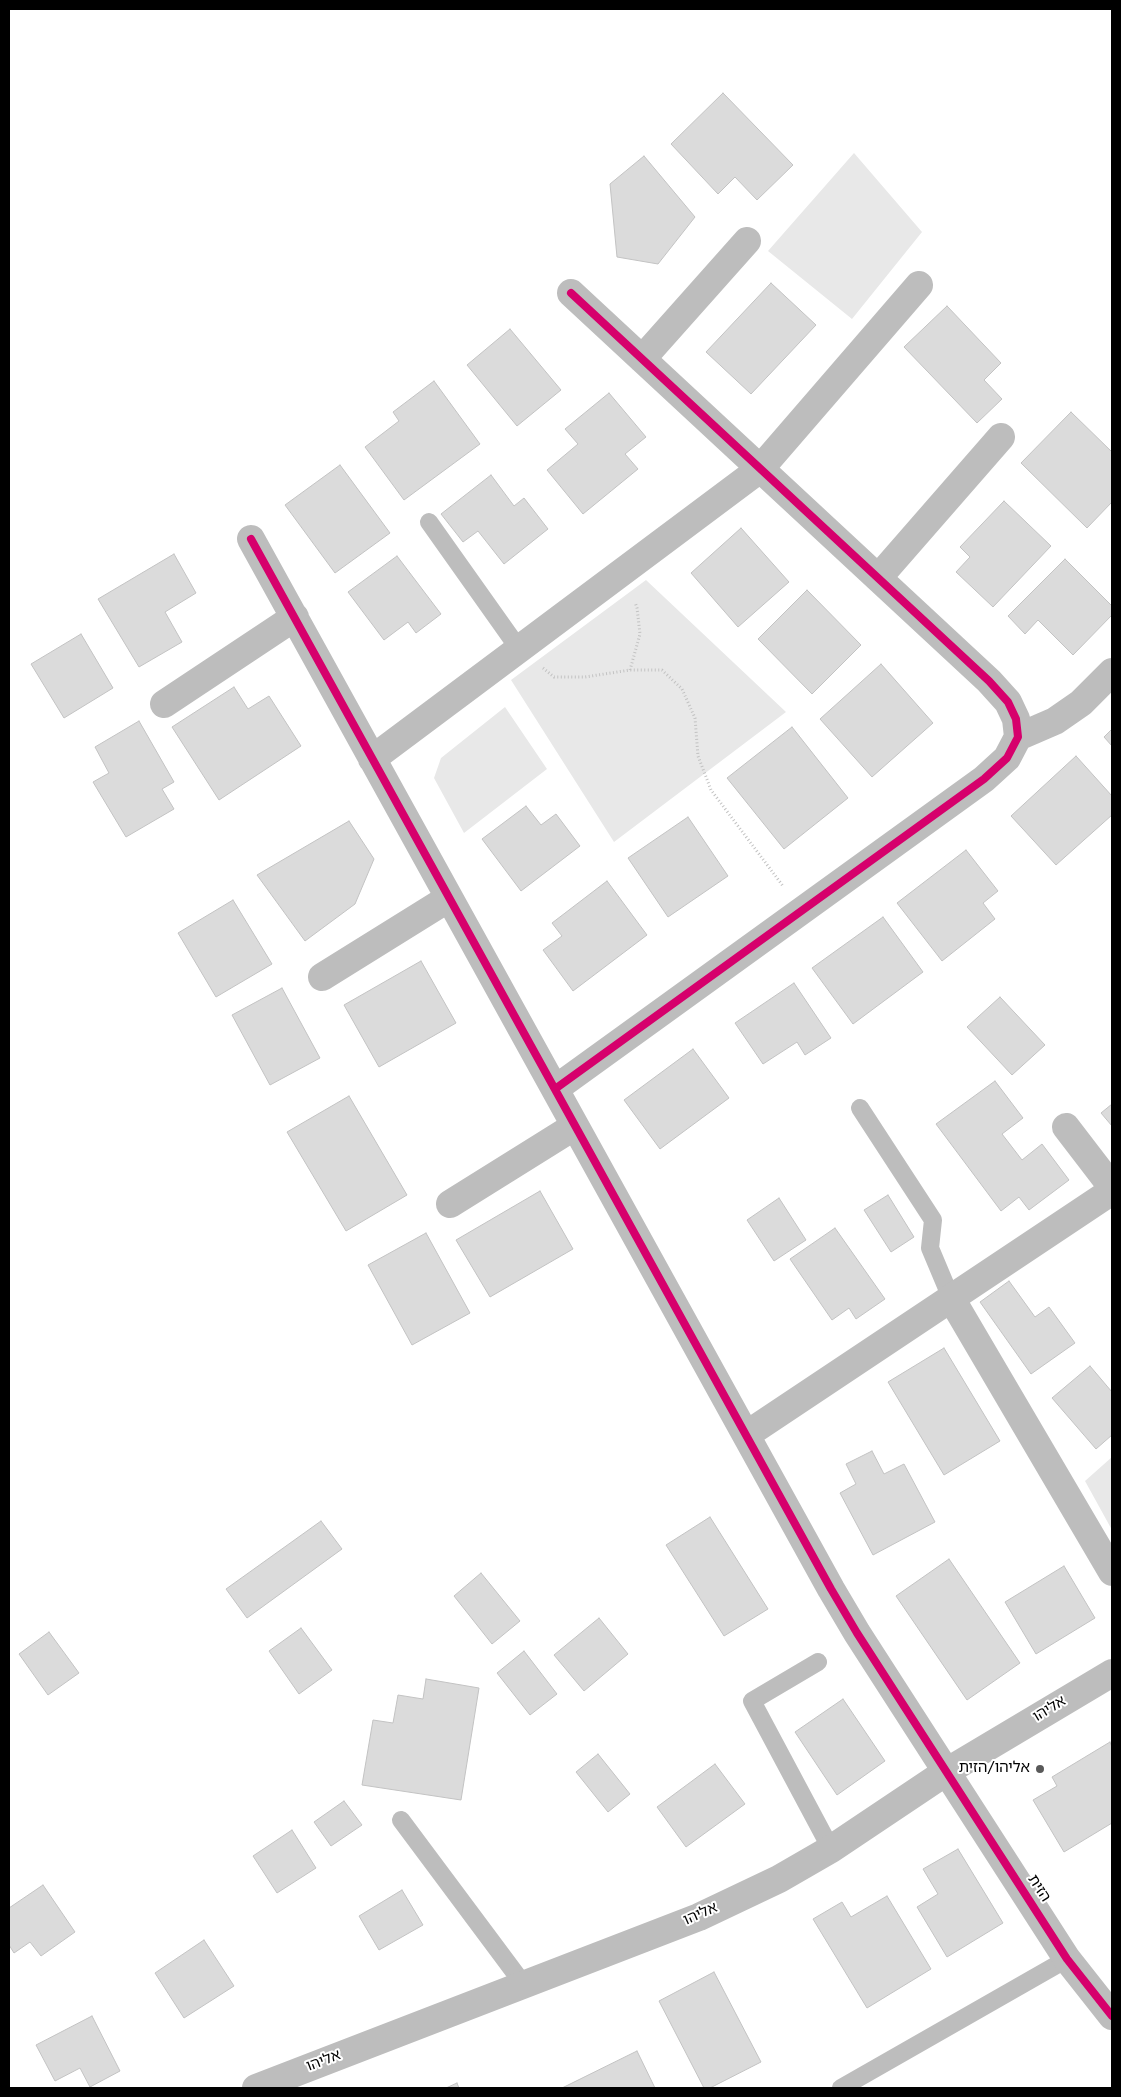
<!DOCTYPE html>
<meta charset="utf-8">
<style>
body{margin:0}
#map{position:relative;width:1121px;height:2097px;overflow:hidden;background:#fff;font-family:Overpass,sans-serif}
canvas{display:block}
.frame{position:absolute;inset:0;border:10px solid #000;pointer-events:none}
</style>
<div id="map">
<canvas width="1121" height="2097"></canvas>
<div class="frame"></div>
</div>
<script>
const ctx = document.querySelector('canvas').getContext('2d');
ctx.lineJoin = 'round';
function fill(path, color) {
  ctx.fillStyle = color;
  ctx.fill(path, 'evenodd');
}
function shape(rows) {
  const path = new Path2D();
  for (const r of rows) {
    path.moveTo(r[0], r[1]);
    for (let i = 2; i < r.length; i += 2) path.lineTo(r[i], r[i + 1]);
  }
  return path;
}
function trace(path, color, width, dash) {
  ctx.strokeStyle = color;
  ctx.lineWidth = width;
  ctx.lineCap = dash ? 'butt' : 'round';
  ctx.setLineDash(dash || []);
  ctx.stroke(path);
}
function write(font, color, halo, rows, align = 'center') {
  ctx.font = font + ' Overpass,"Noto Sans Hebrew",sans-serif';
  ctx.lineWidth = 4;
  ctx.setLineDash([]);
  ctx.textBaseline = 'middle';
  ctx.strokeStyle = halo;
  ctx.fillStyle = color;
  for (const [text, x, y, turn = 0] of rows) {
    ctx.save();
    ctx.translate(x, y);
    ctx.rotate((+turn || 0) * Math.PI / 180);
    ctx.textAlign = isNaN(turn) ? turn : align;
    if (halo) ctx.strokeText(text, 0, 0);
    ctx.fillText(text, 0, 0);
    ctx.restore();
  }
}
const green = shape([
 [854,153,922,232,852,319,768,251],
 [646,580,786,712,614,842,511,680],
 [505,707,547,769,464,833,434,778,441,758],
 [1112,1457,1112,1530,1085,1481]
]);
const building = shape([
 [723,93,793,165,757,200,735,177,718,194,671,144,723,93],
 [644,156,695,217,658,264,617,257,610,184,644,156],
 [771,283,816,325,751,394,706,352,771,283],
 [947,306,1001,363,984,380,1002,399,977,423,904,347,947,306],
 [510,329,561,390,517,426,467,365,510,329],
 [434,381,480,444,404,500,365,447,399,421,393,412,434,381],
 [609,393,646,437,625,454,638,469,583,514,547,470,578,444,565,429,609,393],
 [1071,412,1112,452,1112,502,1087,528,1021,463,1071,412],
 [340,465,390,533,335,573,285,505,340,465],
 [491,475,514,506,524,498,548,529,504,564,478,531,463,542,441,514,491,475],
 [1004,501,1051,546,993,607,956,572,970,557,960,547,1004,501],
 [741,528,789,582,738,627,691,573,741,528],
 [174,554,196,593,165,612,182,642,139,667,98,599,174,554],
 [397,556,441,614,416,633,408,622,384,640,348,592,397,556],
 [1065,559,1112,606,1112,615,1073,655,1038,620,1025,634,1008,616,1065,559],
 [807,590,861,645,812,694,758,639,807,590],
 [81,634,113,688,64,718,31,664,81,634],
 [881,664,933,723,872,777,820,719,881,664],
 [234,687,248,709,269,696,301,746,219,800,172,727,234,687],
 [139,721,174,782,162,789,174,809,126,837,93,782,109,773,95,747,139,721],
 [792,727,848,798,784,849,727,778,792,727],
 [1112,729,1112,746,1104,737,1112,729],
 [1076,756,1112,796,1112,815,1056,865,1011,816,1076,756],
 [526,806,541,825,556,814,580,846,521,891,482,839,526,806],
 [688,817,728,876,668,917,628,858,688,817],
 [349,821,374,859,355,904,305,941,257,875,349,821],
 [966,850,998,891,983,903,995,919,942,961,897,903,966,850],
 [607,881,647,935,573,991,543,950,562,936,552,923,607,881],
 [233,900,272,964,216,997,178,933,233,900],
 [883,917,923,972,853,1024,812,968,883,917],
 [421,961,456,1023,379,1067,344,1005,421,961],
 [794,983,831,1038,805,1055,797,1042,763,1064,735,1023,794,983],
 [282,988,320,1058,270,1085,232,1015,282,988],
 [1000,997,1045,1045,1012,1075,967,1027,1000,997],
 [693,1049,729,1098,660,1149,624,1100,693,1049],
 [995,1081,1023,1118,1002,1134,1022,1160,1042,1144,1069,1180,1029,1210,1019,1197,1001,1211,936,1124,995,1081],
 [349,1096,407,1195,346,1231,287,1132,349,1096],
 [1112,1104,1112,1126,1101,1113,1112,1104],
 [540,1191,573,1249,490,1297,456,1240,540,1191],
 [888,1195,914,1237,891,1252,864,1210,888,1195],
 [779,1198,806,1240,774,1261,747,1220,779,1198],
 [835,1228,885,1299,856,1319,849,1308,832,1320,790,1259,835,1228],
 [426,1233,470,1313,412,1345,368,1265,426,1233],
 [1009,1281,1035,1317,1049,1307,1075,1343,1031,1374,980,1302,1009,1281],
 [944,1348,1000,1441,944,1475,888,1382,944,1348],
 [1090,1366,1112,1392,1112,1435,1096,1449,1052,1398,1090,1366],
 [872,1451,884,1474,904,1464,935,1522,873,1555,840,1493,856,1484,846,1464,872,1451],
 [710,1517,768,1609,724,1636,666,1545,710,1517],
 [321,1521,342,1549,247,1618,226,1589,321,1521],
 [949,1559,1020,1663,967,1700,896,1596,949,1559],
 [1064,1566,1095,1618,1036,1654,1005,1602,1064,1566],
 [481,1573,520,1621,492,1644,454,1596,481,1573],
 [599,1618,628,1654,584,1691,554,1655,599,1618],
 [301,1628,332,1670,299,1694,269,1651,301,1628],
 [49,1632,79,1673,48,1695,19,1654,49,1632],
 [524,1651,557,1694,530,1715,497,1673,524,1651],
 [426,1679,479,1688,461,1800,362,1785,373,1720,393,1723,398,1695,423,1699,426,1679],
 [843,1699,885,1761,837,1795,795,1732,843,1699],
 [1110,1742,1112,1747,1112,1823,1064,1852,1033,1800,1057,1786,1052,1777,1110,1742],
 [598,1754,630,1794,608,1812,576,1772,598,1754],
 [715,1764,745,1804,686,1847,657,1807,715,1764],
 [344,1801,362,1825,331,1846,314,1822,344,1801],
 [292,1830,316,1868,277,1893,253,1856,292,1830],
 [958,1849,1003,1923,947,1957,917,1907,938,1894,923,1869,958,1849],
 [43,1885,75,1932,41,1956,30,1942,14,1953,9,1945,9,1908,43,1885],
 [402,1890,423,1925,379,1950,359,1916,402,1890],
 [887,1896,931,1969,867,2008,813,1919,842,1902,851,1917,887,1896],
 [204,1940,234,1986,184,2018,155,1973,204,1940],
 [714,1972,761,2062,710,2088,704,2088,659,2001,714,1972],
 [92,2016,120,2071,90,2087,80,2068,55,2081,36,2045,92,2016],
 [637,2051,655,2088,562,2088,637,2051],
 [457,2083,459,2088,446,2088,457,2083]
]);
const path = shape([
 [543,668,554,677,585,677,630,670,662,670,682,689,695,718,698,756,711,790,783,886],
 [630,670,640,634,637,608,635,602]
]);
const lane = shape([
 [429,522,519,649],
 [860,1108,933,1220,930,1248,951,1298],
 [818,1662,752,1701,831,1849],
 [401,1820,524,1985],
 [841,2088,1067,1959]
]);
const street = shape([
 [642,359,747,241],
 [251,539,831,1589,857,1633,1067,1959,1112,2016],
 [878,578,1001,437],
 [164,704,295,617],
 [1018,737,1055,721,1081,703,1112,672],
 [372,759,760,469,919,285],
 [322,977,449,898],
 [555,1089,984,779,1007,758,1018,737,1016,719,1008,702,989,681,571,293],
 [1066,1127,1112,1187],
 [450,1204,575,1126],
 [951,1298,1112,1572],
 [746,1435,1112,1191],
 [256,2088,699,1917,779,1879,831,1849,946,1772,1112,1673]
]);
const cycleway = shape([
 [251,539,831,1589,857,1633,1067,1959,1112,2016],
 [555,1089,984,779,1007,758,1018,737,1016,719,1008,702,989,681,571,293]
]);
const markers = [
 [1040,1769,5,"#595959"]
];
const streetNames = [
 ["אליהו",1050,1710,-31],
 ["הזית",1038,1889,57],
 ["אליהו",701,1915,-24],
 ["אליהו",324,2062,-21]
];
const poiNames = [
 ["אליהו/הזית",1030,1769]
];
fill(green, '#e8e8e8');
fill(building, '#dbdbdb');
trace(building, '#c3c3c3', 1);
trace(path, '#c2c2c2', 3, [1, 2.5]);
trace(lane, '#bdbdbd', 18);
trace(street, '#bdbdbd', 28);
trace(cycleway, '#d6006c', 8);
for (const [x, y, r, color] of markers) {
  const dot = new Path2D();
  dot.arc(x, y, r, 0, 2 * Math.PI);
  ctx.fillStyle = color;
  ctx.fill(dot);
  trace(dot, '#fff', 2);
}
write('15px', '#000', '#fff', streetNames);
write('15px', '#000', '#fff', poiNames, 'right');
</script>
